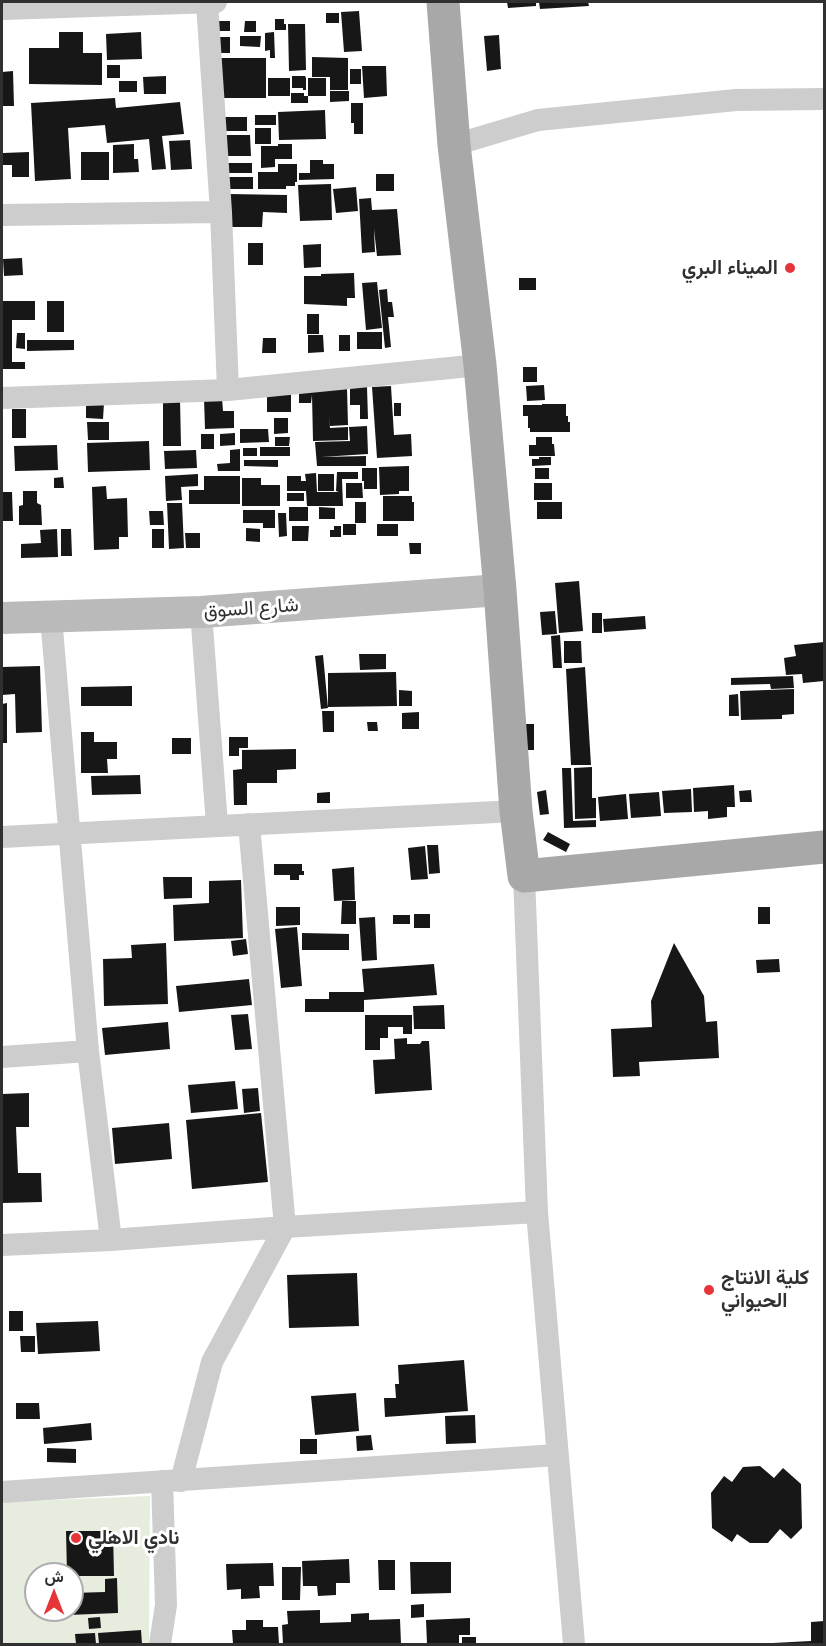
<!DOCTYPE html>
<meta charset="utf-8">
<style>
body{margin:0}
#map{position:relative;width:826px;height:1646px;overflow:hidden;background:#fff;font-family:"Golos Text",Vazirmatn,sans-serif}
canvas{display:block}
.frame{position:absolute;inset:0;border:3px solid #303030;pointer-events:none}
.north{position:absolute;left:24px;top:1562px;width:60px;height:60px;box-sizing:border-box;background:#fff;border:2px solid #acacac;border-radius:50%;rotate:0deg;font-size:16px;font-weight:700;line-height:24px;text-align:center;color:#303030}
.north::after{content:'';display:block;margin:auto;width:21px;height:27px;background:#e53539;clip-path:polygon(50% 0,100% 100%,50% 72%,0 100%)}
</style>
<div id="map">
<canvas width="826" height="1646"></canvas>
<div class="frame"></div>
<div class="north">ش</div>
</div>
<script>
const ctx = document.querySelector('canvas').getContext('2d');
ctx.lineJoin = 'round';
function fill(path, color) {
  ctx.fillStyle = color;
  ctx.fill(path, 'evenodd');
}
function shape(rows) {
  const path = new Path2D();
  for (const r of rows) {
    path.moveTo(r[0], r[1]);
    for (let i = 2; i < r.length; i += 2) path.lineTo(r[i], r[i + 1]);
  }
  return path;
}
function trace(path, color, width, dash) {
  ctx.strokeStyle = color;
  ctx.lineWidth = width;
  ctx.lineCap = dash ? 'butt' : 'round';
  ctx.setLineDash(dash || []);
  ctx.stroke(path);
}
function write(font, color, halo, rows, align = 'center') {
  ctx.font = font + ' "Golos Text",Vazirmatn,sans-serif';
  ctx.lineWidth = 6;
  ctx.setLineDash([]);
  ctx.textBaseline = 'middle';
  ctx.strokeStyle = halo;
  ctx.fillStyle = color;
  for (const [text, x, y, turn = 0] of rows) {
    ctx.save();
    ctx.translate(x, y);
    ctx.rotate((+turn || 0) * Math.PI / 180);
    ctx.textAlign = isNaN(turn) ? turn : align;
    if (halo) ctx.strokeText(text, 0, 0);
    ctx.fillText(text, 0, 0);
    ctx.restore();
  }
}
const green = shape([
 [150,1496,149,1644,2,1644,2,1502],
 [36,1574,72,1574,72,1610,36,1610]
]);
const building = shape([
 [507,2,536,2,536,6,508,8],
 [539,2,588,2,589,6,540,9],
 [359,11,362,51,344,52,341,12],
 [326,13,339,13,339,23,326,23],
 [275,19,284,19,284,24,286,24,286,30,275,30],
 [218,21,230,21,230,31,218,31],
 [245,21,256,21,256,32,244,32],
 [288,24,305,24,306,70,289,71],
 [59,32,83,32,83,53,102,53,102,85,29,84,29,48,59,48],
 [141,32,142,59,107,60,106,34],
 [274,32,275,58,270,58,270,50,265,51,265,33],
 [499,35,501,69,487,71,484,36],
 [240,36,261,36,260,47,240,46],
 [218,37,230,37,230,53,218,53],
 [312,57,348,58,348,90,330,90,330,77,312,77],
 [218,58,266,58,266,98,219,98],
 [107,65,120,65,120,78,107,78],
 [362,66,386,66,387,96,364,98],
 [350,69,361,69,361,84,350,84],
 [13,71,14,106,2,106,2,72],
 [166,76,166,94,144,94,143,77],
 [292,76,305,76,306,78,306,90,303,90,303,88,292,88],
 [268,78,290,78,290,96,268,96],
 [308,78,326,78,326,96,308,96],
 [119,81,137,81,137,92,119,92],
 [330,91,349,91,349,101,330,102],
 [291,93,304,93,304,96,308,96,308,103,291,103],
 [115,98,116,108,180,102,184,134,162,136,166,169,152,170,149,139,107,143,105,125,68,128,71,179,35,181,31,103],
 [351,103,363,103,363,134,354,134,354,123,351,123],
 [325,110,326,139,279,140,278,112],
 [255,115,276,115,276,125,255,125],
 [223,117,247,117,247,131,223,131],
 [255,128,271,128,271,144,255,144],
 [225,135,250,135,251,156,225,156],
 [190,140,192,169,171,170,169,141],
 [134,144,134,159,138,159,139,172,113,173,113,145],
 [278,144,292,144,292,159,275,159,275,167,261,168,261,146,278,146],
 [29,152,29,177,12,177,12,165,3,165,3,153],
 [81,152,109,152,109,180,81,180],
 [310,160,323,160,323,164,334,164,334,179,299,180,299,173,310,173],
 [225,163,252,163,252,173,225,173],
 [278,164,297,164,297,182,295,182,295,186,286,186,286,189,258,189,258,172,278,172],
 [376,174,394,174,394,191,376,191],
 [225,177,253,177,253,189,225,189],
 [331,184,332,220,300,221,298,185],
 [356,187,358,211,336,213,333,189],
 [229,194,287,195,287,213,263,212,262,227,228,227],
 [371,198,372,210,397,209,401,255,377,256,374,229,375,252,362,253,359,199],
 [248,243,263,243,263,265,248,265],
 [321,244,321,267,304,268,303,245],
 [22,258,23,275,4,276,3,259],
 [354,273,355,298,347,298,347,306,304,304,304,276,321,276,321,274],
 [519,278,536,278,536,290,519,290],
 [377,282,382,328,366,330,362,283],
 [387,289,388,302,392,302,394,317,388,317,391,347,385,348,379,290],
 [2,301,35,301,35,320,12,320,12,362,25,362,25,369,2,369],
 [47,301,64,301,64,332,47,332],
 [307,314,319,314,319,334,307,334],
 [357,332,382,332,382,349,357,349],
 [17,333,25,333,25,349,16,348],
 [308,335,323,335,324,352,308,353],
 [339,335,350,335,350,351,339,351],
 [263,338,276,338,276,353,262,353],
 [27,340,74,340,74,350,27,351],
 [523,367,537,367,537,382,523,382],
 [544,385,545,400,527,401,526,386],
 [391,386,394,435,411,434,412,456,377,458,372,387],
 [350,387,367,387,368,419,360,419,360,405,350,405],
 [347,389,348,425,330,426,329,416,330,428,348,427,348,440,313,441,312,395,311,403,299,403,299,391],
 [267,393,291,393,291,412,267,412],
 [204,398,222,398,223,411,234,411,234,428,205,429],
 [163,399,180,399,181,446,163,446],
 [86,402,104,403,103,419,86,418],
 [394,403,401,403,401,416,394,416],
 [542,404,566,404,566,416,568,416,568,422,570,422,570,432,530,432,530,428,528,428,528,416,523,416,523,405,542,405],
 [12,409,26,409,26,438,12,438],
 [274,418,288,418,288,433,274,434],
 [87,422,109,422,109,440,88,440],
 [367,426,368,454,321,457,366,456,366,466,317,466,315,442,350,441,349,427],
 [240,429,268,429,269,442,240,443],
 [235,433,235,445,220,446,220,434],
 [201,434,214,434,214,449,201,449],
 [275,437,290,437,289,446,275,446],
 [536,437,552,437,552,444,554,444,555,456,529,456,529,445,536,445],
 [149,441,150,470,88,472,87,443],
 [57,445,58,470,15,471,14,446],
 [260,447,290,447,290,456,260,456],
 [243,448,257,448,257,456,243,456],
 [240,449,240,471,218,471,217,464,230,463,230,450],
 [196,450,197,468,165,469,164,451],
 [539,457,551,457,551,465,532,466,532,459,539,459],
 [244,460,278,460,278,467,244,466],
 [409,466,409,491,399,491,399,494,380,495,379,467],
 [362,468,377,468,377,489,364,489,364,481,362,481],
 [535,468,549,468,549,479,535,479],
 [337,472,358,472,358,479,342,479,343,506,307,506,306,491,287,491,287,476,301,476,301,481,306,481,305,474,316,473,317,492,339,492,336,491],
 [198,474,198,486,181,487,182,500,166,501,165,476],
 [318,474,334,474,334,491,318,491],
 [204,476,240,476,240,504,189,504,189,490,204,490],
 [63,477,64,488,54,488,54,478],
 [242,478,261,478,261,485,280,485,280,506,242,506],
 [346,483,362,483,363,498,346,498],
 [534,483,552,483,552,500,534,500],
 [106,486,107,499,127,498,128,537,119,537,119,549,94,550,92,487],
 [23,491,37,491,37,503,41,505,42,525,19,525,19,506,23,505],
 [2,492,12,492,13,521,2,521],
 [287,493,304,493,304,501,287,501],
 [383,496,412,496,412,502,414,502,414,521,383,521],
 [355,502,366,502,366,523,355,523],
 [537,502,562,502,562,519,537,519],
 [167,503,182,503,184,548,169,549],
 [289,507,308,507,308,521,289,521],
 [319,507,335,508,335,519,319,519],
 [243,510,275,510,275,528,263,528,263,523,243,523],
 [149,511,163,511,164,525,150,525],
 [278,513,286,513,287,536,279,537],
 [343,524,356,524,356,535,343,535],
 [377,524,398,524,398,536,377,536],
 [292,526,309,526,308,541,292,541],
 [334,526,341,526,341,537,330,537,330,530,334,530],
 [246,528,260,529,260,542,246,541],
 [57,529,58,557,21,558,21,544,41,543,40,530],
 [61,529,71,529,72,556,61,556],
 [152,529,164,529,164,548,152,548],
 [185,533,200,533,200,548,186,548],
 [409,543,421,543,421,554,410,554],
 [579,581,583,631,559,633,555,583],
 [555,611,557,634,542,635,540,612],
 [592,613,602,613,602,633,592,633],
 [645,616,646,629,604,632,603,619],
 [560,635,562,668,553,668,551,636],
 [564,641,581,641,582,663,564,663],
 [824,642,824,681,803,683,802,674,786,675,784,658,796,656,794,645],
 [359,654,386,654,386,669,360,670],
 [323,655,328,708,321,709,315,656],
 [40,666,42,732,16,733,15,694,2,695,2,667],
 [585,667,591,765,571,765,566,669],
 [396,672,397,706,328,707,328,673],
 [793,676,794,688,771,689,770,684,731,685,731,678],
 [132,686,132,706,81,706,81,687],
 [794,689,794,714,782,715,782,719,741,720,740,691],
 [399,690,412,691,412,706,399,706],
 [738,694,739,716,729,716,729,695],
 [7,703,7,743,2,743,2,704],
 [322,711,334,711,334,732,323,732],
 [419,712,419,729,402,729,402,713],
 [367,722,377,722,378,731,368,731],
 [526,724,534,724,534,750,526,750],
 [81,732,94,732,94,742,117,742,117,759,107,759,108,773,81,773],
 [229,737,248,737,248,748,239,748,239,756,229,756],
 [172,738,191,738,191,754,172,754],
 [296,749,296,769,277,770,277,783,247,783,247,805,234,805,233,770,242,769,242,750],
 [592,767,592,798,596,798,596,818,575,819,574,768],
 [562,768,571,768,573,821,596,820,596,827,564,828],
 [140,775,141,794,92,795,91,776],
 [734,785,735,807,727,807,727,817,708,819,708,811,694,812,693,788],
 [691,789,692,812,664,813,662,791],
 [546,790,549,814,540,815,537,792],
 [751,790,752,802,740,802,739,791],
 [330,792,330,803,317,803,317,793],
 [659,792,661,816,631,818,629,794],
 [626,794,628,819,600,821,598,797],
 [548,832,570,844,566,852,543,840],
 [427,845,438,845,440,873,429,874],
 [425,846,428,879,411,880,408,848],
 [274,864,302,864,302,871,304,871,304,875,299,875,299,880,290,880,290,875,274,875],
 [354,867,355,900,334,901,332,869],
 [163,877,192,877,192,898,164,899],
 [241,880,243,938,174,941,173,905,209,903,209,881],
 [342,901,356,901,356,924,341,924],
 [276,907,300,907,300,925,276,926],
 [758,907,770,907,770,924,758,924],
 [414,914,430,914,430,928,414,928],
 [393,915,410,915,410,924,393,924],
 [375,917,377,960,362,961,359,918],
 [297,927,302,986,281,988,275,929],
 [302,933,349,934,349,950,302,950],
 [246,939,248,954,233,956,231,941],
 [166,943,168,1004,104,1006,103,959,132,958,131,945],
 [674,943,704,996,706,1022,717,1021,719,1058,639,1062,640,1076,613,1077,611,1029,652,1027,651,1001],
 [779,959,780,972,757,973,756,960],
 [434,964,437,995,364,1000,364,1012,305,1012,305,999,329,999,329,992,364,992,362,969],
 [249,979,252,1005,179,1012,176,986],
 [444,1005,445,1029,414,1029,413,1006],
 [248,1014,252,1049,235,1050,231,1015],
 [365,1015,412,1015,412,1034,403,1034,403,1027,388,1027,388,1038,380,1038,380,1050,365,1050],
 [168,1022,170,1049,105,1055,102,1028],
 [407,1038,407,1044,420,1044,422,1041,429,1041,432,1090,375,1094,373,1060,395,1059,394,1039],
 [235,1081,238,1109,191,1113,188,1085],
 [258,1088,260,1111,244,1113,242,1089],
 [29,1093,29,1127,16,1127,18,1173,41,1173,42,1202,2,1203,2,1094],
 [261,1113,268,1182,192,1189,186,1120],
 [169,1123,172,1159,115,1164,112,1128],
 [357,1273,359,1326,289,1328,287,1275],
 [9,1311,23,1311,23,1331,9,1331],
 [98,1321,100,1351,38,1354,36,1323],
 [20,1336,35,1336,35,1352,21,1352],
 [464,1360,468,1411,385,1417,384,1398,396,1398,395,1384,399,1384,398,1365],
 [356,1393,359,1431,315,1435,311,1396],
 [16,1403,39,1403,40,1419,16,1419],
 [475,1415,476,1443,446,1444,445,1416],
 [91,1423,92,1440,44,1444,43,1428],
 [371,1435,373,1450,357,1451,356,1436],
 [300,1439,317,1439,317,1454,300,1454],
 [47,1448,76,1449,76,1463,47,1462],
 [760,1466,774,1478,783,1468,801,1484,802,1528,791,1539,780,1529,768,1543,750,1543,737,1534,732,1542,712,1528,711,1493,724,1476,732,1482,743,1467],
 [66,1531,113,1531,114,1576,72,1576,72,1574,67,1574],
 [349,1559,350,1583,336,1583,336,1595,318,1596,317,1586,303,1586,302,1561],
 [378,1560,395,1560,395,1590,379,1590],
 [410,1562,451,1562,451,1593,411,1594],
 [273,1563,274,1586,259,1586,260,1598,241,1599,241,1589,227,1590,226,1564],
 [282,1567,301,1567,300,1600,282,1600],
 [117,1578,118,1613,68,1615,68,1610,72,1610,72,1593,105,1592,105,1579],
 [424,1604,424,1617,411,1618,411,1605],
 [320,1610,320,1623,351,1622,351,1614,369,1613,369,1620,400,1619,401,1644,283,1644,282,1625,288,1624,287,1611],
 [100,1617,101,1628,89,1629,88,1618],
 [470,1618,470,1635,459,1635,459,1644,427,1644,426,1620],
 [246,1620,263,1620,263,1627,278,1627,279,1644,233,1644,232,1630,246,1630],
 [824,1621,824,1644,773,1644,773,1643,811,1641,811,1622],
 [141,1630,142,1644,99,1644,98,1633],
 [95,1633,96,1644,76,1644,75,1634],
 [462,1637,476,1637,476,1644,462,1644]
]);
const street = shape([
 [207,3,221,212,228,390],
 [2,9,216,2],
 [454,145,538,120,736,100,824,99],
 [2,215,221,212],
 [2,398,228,390,480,365],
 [201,612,217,825],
 [51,617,88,1051,111,1240],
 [2,837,516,811],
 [524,876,537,1212,574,1644],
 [2,1057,88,1051],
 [2,1245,111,1240,285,1227,537,1212],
 [181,1481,212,1362,285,1227,249,824],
 [2,1492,557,1455],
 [160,1644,166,1605,162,1481]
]);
const secondary = shape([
 [2,618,201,612,500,590]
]);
const primary = shape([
 [443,2,454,145,480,365,500,590,516,811,524,876,824,847]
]);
const markers = [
 [790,268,6,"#e53539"],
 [709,1290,6,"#e53539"],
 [76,1538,6,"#e53539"]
];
const poiNames = [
 ["الميناء البري",778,268,"right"],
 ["كلية الانتاج",721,1278],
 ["الحيواني",721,1301],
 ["نادي الاهلي",88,1538]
];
const streetNames = [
 ["شارع السوق",251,608,-4]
];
fill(green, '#e6edde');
fill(building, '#171717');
trace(street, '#cdcdcd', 22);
trace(secondary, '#bababa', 32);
trace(primary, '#a8a8a8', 33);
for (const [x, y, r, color] of markers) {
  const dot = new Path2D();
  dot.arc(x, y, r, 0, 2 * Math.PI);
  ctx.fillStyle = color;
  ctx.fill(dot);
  trace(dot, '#fff', 2);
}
write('bold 20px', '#303030', '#fff', poiNames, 'left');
write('20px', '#303030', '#fff', streetNames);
</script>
